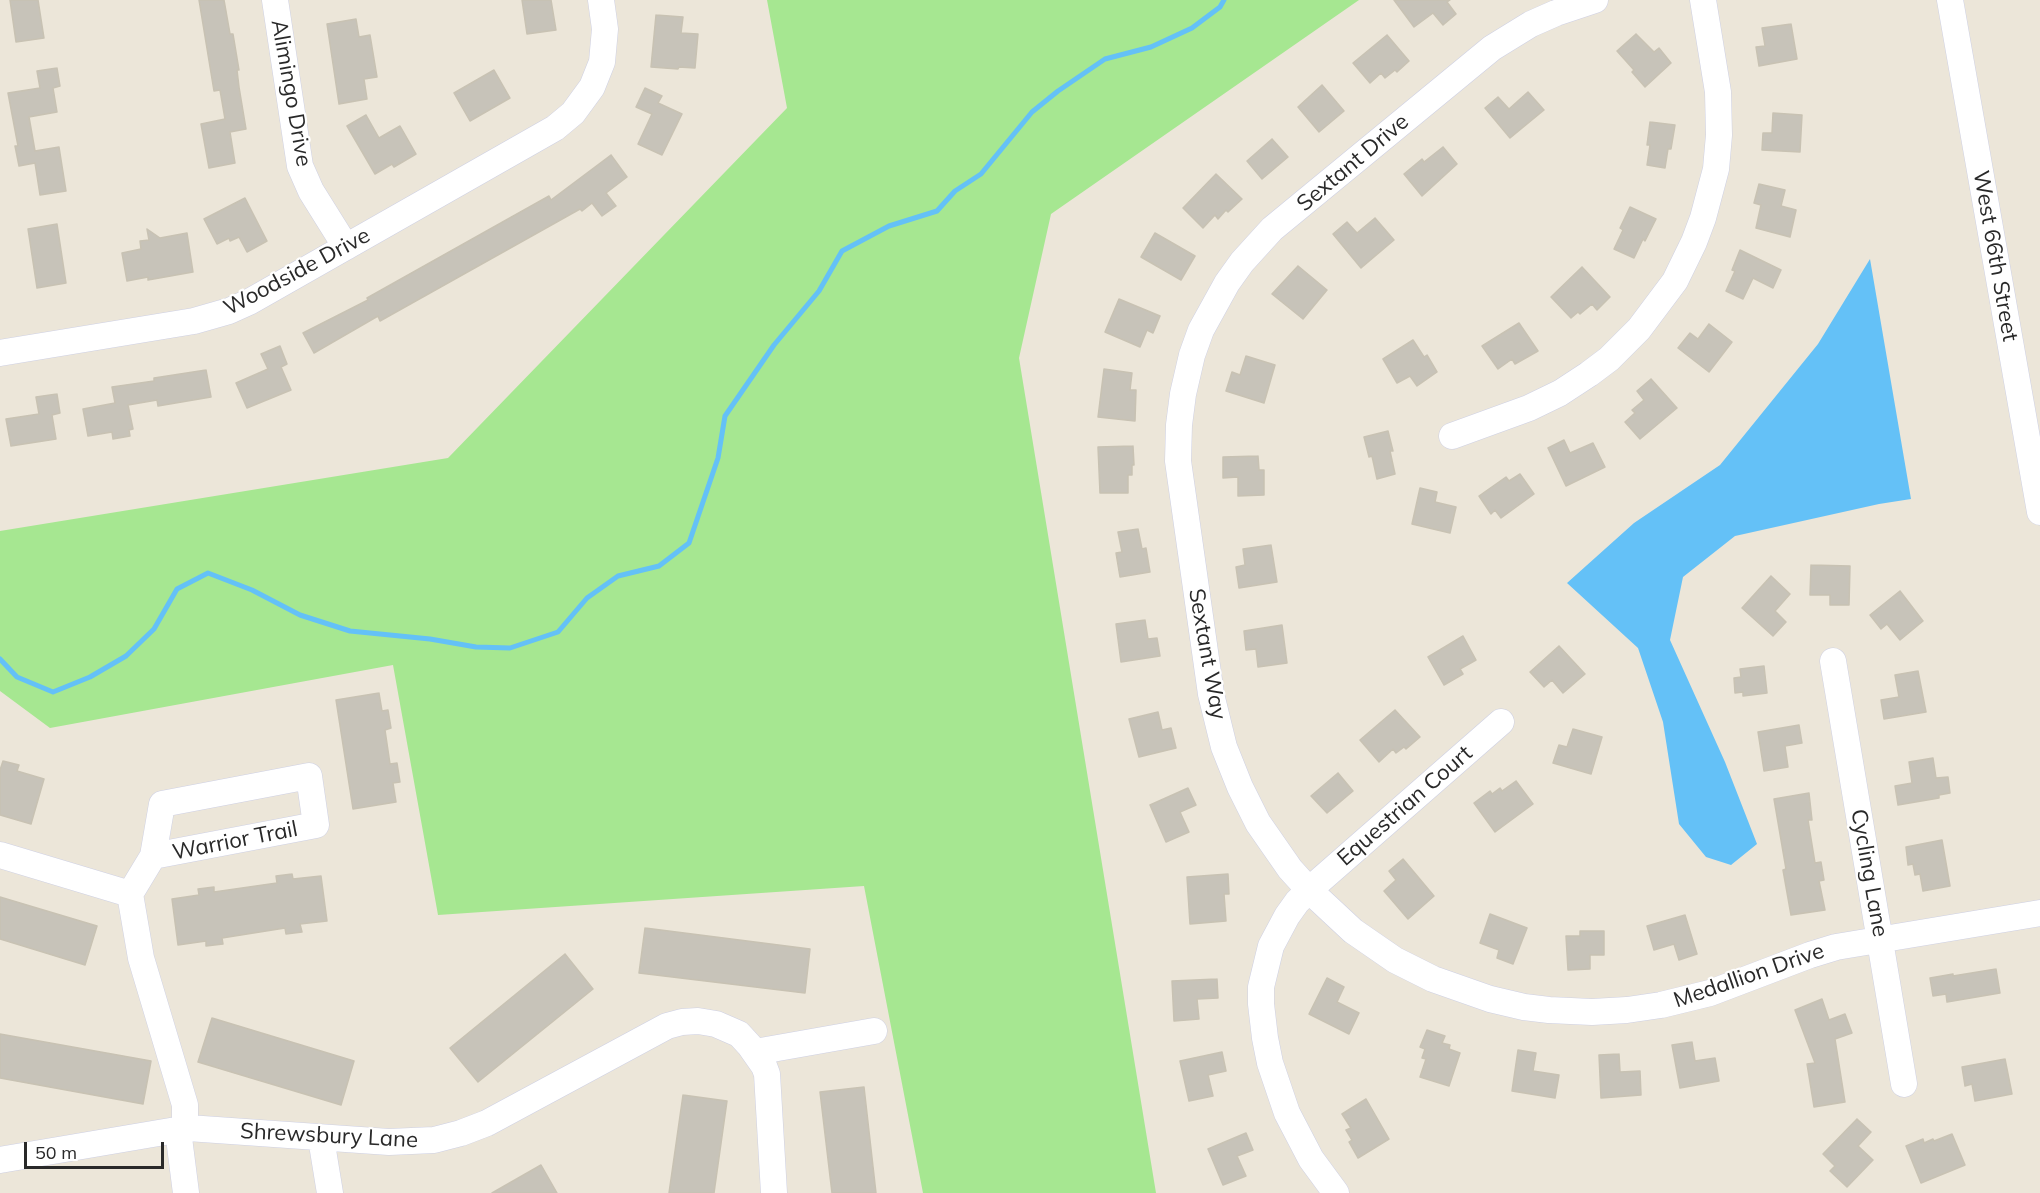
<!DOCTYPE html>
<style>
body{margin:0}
#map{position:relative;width:2040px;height:1193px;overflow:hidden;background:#ece6d9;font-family:Mulish,sans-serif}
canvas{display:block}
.scale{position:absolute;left:24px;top:1142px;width:140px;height:27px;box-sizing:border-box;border:3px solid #292929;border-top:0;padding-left:8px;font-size:18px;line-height:21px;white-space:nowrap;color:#292929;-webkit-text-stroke:4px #fff;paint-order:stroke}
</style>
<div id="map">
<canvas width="2040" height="1193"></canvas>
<div class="scale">50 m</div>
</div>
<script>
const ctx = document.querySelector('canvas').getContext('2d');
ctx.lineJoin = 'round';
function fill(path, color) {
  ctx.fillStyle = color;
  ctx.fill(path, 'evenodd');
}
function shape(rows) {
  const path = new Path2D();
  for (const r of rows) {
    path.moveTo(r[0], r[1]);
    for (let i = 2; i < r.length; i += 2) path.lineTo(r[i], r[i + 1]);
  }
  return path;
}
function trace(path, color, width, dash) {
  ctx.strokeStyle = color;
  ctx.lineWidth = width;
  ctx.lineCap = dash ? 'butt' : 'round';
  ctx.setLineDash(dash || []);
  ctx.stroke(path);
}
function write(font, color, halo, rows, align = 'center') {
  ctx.font = font + ' Mulish,sans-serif';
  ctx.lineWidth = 4.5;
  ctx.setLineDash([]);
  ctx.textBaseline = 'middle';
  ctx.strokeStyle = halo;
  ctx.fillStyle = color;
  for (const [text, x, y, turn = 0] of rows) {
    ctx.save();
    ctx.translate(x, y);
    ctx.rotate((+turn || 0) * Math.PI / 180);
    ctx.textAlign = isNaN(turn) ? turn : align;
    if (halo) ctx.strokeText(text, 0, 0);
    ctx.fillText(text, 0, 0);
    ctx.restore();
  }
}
const green = shape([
 [767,0,1359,0,1051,214,1019,358,1156,1193,923,1193,864,886,438,915,393,665,50,728,0,691,0,531,448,458,787,108]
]);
const water = shape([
 [1870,259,1911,499,1879,504,1735,536,1683,577,1670,640,1725,762,1757,844,1731,865,1706,857,1679,824,1663,722,1638,648,1567,583,1634,523,1720,465,1818,344]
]);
const stream = shape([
 [0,659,17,677,53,692,90,677,126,656,154,629,177,589,208,573,252,590,300,615,350,631,430,639,476,647,510,648,558,632,587,598,618,576,659,566,689,543,718,458,725,416,774,345,819,291,842,251,889,226,937,211,955,191,981,174,1032,112,1058,91,1105,59,1151,47,1192,28,1220,7,1224,0]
]);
const building = shape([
 [10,0,38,0,44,38,16,42,10,0],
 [199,0,224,0,230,34,233,34,239,70,237,70,239,87,246,129,230,132,235,163,209,168,201,124,225,119,220,90,214,91,199,0],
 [522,0,551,0,556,30,527,34,522,0],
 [1394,0,1450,0,1447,2,1456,14,1443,25,1433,13,1414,27,1394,0],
 [656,15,683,17,681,33,698,34,695,68,679,67,678,69,651,67,656,15],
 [356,19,359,37,370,35,377,77,364,79,367,99,339,104,327,24,356,19],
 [1791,24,1797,59,1759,66,1756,47,1765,46,1762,28,1791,24],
 [1636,34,1654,52,1659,48,1671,63,1645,87,1632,72,1634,70,1617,51,1636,34],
 [1387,35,1409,61,1397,72,1395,70,1385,78,1381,73,1370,83,1353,63,1387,35],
 [57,68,60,86,53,88,57,112,29,117,35,151,59,147,66,191,40,195,35,163,19,166,15,146,18,146,8,93,40,88,37,71,57,68],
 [494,70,510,98,470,121,454,93,494,70],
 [1322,85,1344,111,1319,132,1298,107,1322,85],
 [645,88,662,96,658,103,682,114,662,155,638,144,652,114,636,107,645,88],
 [1528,92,1544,110,1510,138,1485,108,1498,97,1509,109,1528,92],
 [1773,113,1802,115,1800,152,1762,150,1763,133,1772,133,1773,113],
 [366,115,379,138,400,126,416,154,394,167,392,164,375,174,347,126,366,115],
 [1650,122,1675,125,1671,149,1668,149,1665,168,1647,165,1650,145,1647,145,1650,122],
 [1272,139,1288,157,1262,179,1247,161,1272,139],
 [1443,147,1457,164,1422,196,1404,174,1422,159,1424,162,1443,147],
 [611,155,627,177,606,193,616,206,602,216,592,203,582,211,580,209,380,321,378,316,314,353,303,333,368,300,367,298,549,196,551,200,611,155],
 [1216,174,1242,199,1228,212,1226,210,1218,219,1215,215,1203,228,1183,208,1216,174],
 [1759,184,1785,190,1781,206,1796,210,1790,237,1756,228,1761,205,1754,203,1759,184],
 [245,198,267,241,247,252,239,237,230,241,229,238,217,244,204,219,245,198],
 [1630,207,1656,219,1645,241,1643,239,1634,258,1614,249,1623,230,1620,228,1630,207],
 [1375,218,1394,240,1361,268,1333,234,1347,222,1357,233,1375,218],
 [57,224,66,283,37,288,28,229,57,224],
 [147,229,160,238,187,233,193,272,148,280,148,277,127,281,122,253,141,249,140,241,149,240,147,229],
 [1155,233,1195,256,1181,280,1141,257,1155,233],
 [1740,250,1781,270,1773,288,1753,278,1743,299,1726,291,1735,271,1732,270,1740,250],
 [1298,266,1327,290,1303,319,1272,294,1298,266],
 [1582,267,1610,297,1597,310,1592,304,1580,314,1578,312,1571,318,1551,297,1582,267],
 [1119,299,1160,316,1153,333,1147,330,1140,347,1105,332,1119,299],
 [1519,323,1538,351,1515,364,1512,359,1498,369,1482,346,1519,323],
 [1709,324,1732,342,1709,372,1678,348,1690,333,1698,339,1709,324],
 [1413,340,1424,357,1427,355,1437,372,1417,386,1410,376,1397,383,1383,359,1413,340],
 [280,346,287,364,281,367,291,390,247,408,236,383,268,369,261,354,280,346],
 [1246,356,1275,365,1264,403,1226,391,1232,372,1240,375,1246,356],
 [1104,369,1132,373,1130,390,1136,390,1135,421,1098,417,1104,369],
 [206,370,211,397,158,406,157,400,128,405,133,429,129,430,130,436,113,439,112,432,88,436,83,409,115,403,112,387,154,381,154,378,206,370],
 [1651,379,1677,408,1640,439,1625,422,1635,413,1632,410,1644,400,1637,391,1651,379],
 [57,394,60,413,52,415,56,439,11,446,6,419,39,414,36,397,57,394],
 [1388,431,1393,451,1390,451,1395,474,1377,479,1372,456,1369,457,1364,437,1388,431],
 [1564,440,1570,453,1593,443,1605,467,1566,486,1548,448,1564,440],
 [1133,446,1134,465,1132,465,1132,475,1128,475,1128,493,1100,493,1098,447,1133,446],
 [1258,456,1259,470,1264,470,1264,495,1238,496,1238,477,1223,478,1223,457,1258,456],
 [1520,474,1534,494,1501,518,1495,510,1491,514,1479,496,1506,477,1509,481,1520,474],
 [1420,488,1437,492,1435,502,1456,507,1450,533,1412,524,1420,488],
 [1138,529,1142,549,1146,548,1150,572,1120,577,1116,553,1122,552,1118,532,1138,529],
 [1271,545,1277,582,1239,588,1236,567,1245,565,1243,549,1271,545],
 [1811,565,1850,566,1849,605,1830,605,1830,595,1810,595,1811,565],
 [1771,576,1790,594,1775,611,1786,622,1773,636,1742,608,1771,576],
 [1900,591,1923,621,1900,640,1887,624,1881,629,1870,615,1900,591],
 [1145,620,1148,639,1157,638,1160,656,1121,662,1116,624,1145,620],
 [1282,625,1287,663,1258,667,1256,649,1246,650,1244,631,1282,625],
 [1463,636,1476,660,1460,669,1463,674,1444,685,1428,657,1463,636],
 [1559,646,1585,674,1563,693,1552,680,1544,687,1530,672,1559,646],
 [1764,666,1767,693,1743,696,1743,692,1735,693,1734,678,1741,677,1740,669,1764,666],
 [1918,671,1926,712,1884,719,1881,700,1899,697,1895,675,1918,671],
 [379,693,382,711,388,710,391,728,385,730,390,764,397,763,400,782,393,783,396,802,353,809,336,700,379,693],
 [1395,710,1420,737,1406,749,1404,747,1396,753,1393,749,1379,762,1360,740,1395,710],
 [1158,712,1162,730,1171,728,1176,748,1139,757,1129,719,1158,712],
 [1799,725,1802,743,1785,746,1788,767,1764,771,1758,732,1799,725],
 [1573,729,1602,737,1591,774,1553,763,1559,745,1567,747,1573,729],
 [1933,758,1936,778,1948,777,1950,793,1939,795,1939,798,1898,805,1895,786,1912,783,1909,762,1933,758],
 [3,761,19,765,17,771,44,779,31,824,0,815,0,770,3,761],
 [1338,773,1353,791,1327,813,1311,796,1338,773],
 [1516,781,1533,804,1495,832,1474,803,1490,791,1492,794,1500,788,1502,791,1516,781],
 [1188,788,1196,805,1180,812,1189,832,1166,842,1150,805,1188,788],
 [1809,793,1812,820,1808,820,1815,863,1821,862,1824,880,1819,881,1825,910,1791,915,1783,870,1786,869,1774,799,1809,793],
 [1942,840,1950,886,1923,891,1920,874,1915,875,1913,864,1908,865,1906,847,1942,840],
 [1403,859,1434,896,1408,919,1384,891,1396,880,1389,871,1403,859],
 [292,874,293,879,321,876,327,921,300,924,302,932,286,934,285,928,222,938,223,944,206,946,206,941,178,945,172,899,199,895,198,889,214,887,214,892,277,883,276,876,292,874],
 [1228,874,1229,894,1224,894,1226,921,1190,924,1187,877,1228,874],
 [0,897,97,926,85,965,0,939,0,897],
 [1490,914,1527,928,1513,964,1497,958,1499,950,1480,943,1490,914],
 [1685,915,1697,954,1679,960,1674,944,1654,950,1647,926,1685,915],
 [645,928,810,949,805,993,639,973,645,928],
 [1580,931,1604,931,1604,955,1590,955,1590,969,1568,970,1566,936,1580,936,1580,931],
 [565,954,593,989,478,1082,450,1048,565,954],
 [1996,969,2000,993,1947,1002,1946,994,1933,996,1930,978,1953,974,1953,976,1996,969],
 [1327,978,1344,987,1337,1002,1359,1013,1349,1034,1309,1014,1327,978],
 [1217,979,1218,998,1197,999,1199,1019,1174,1021,1172,981,1217,979],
 [1822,999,1829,1020,1845,1014,1852,1033,1835,1039,1845,1102,1814,1107,1807,1064,1815,1063,1795,1010,1822,999],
 [212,1018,354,1061,341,1105,198,1062,212,1018],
 [1427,1030,1445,1036,1442,1043,1450,1045,1449,1049,1460,1053,1449,1086,1420,1077,1426,1059,1422,1058,1425,1049,1420,1047,1427,1030],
 [0,1034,151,1061,143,1104,0,1078,0,1034],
 [1692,1042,1695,1061,1715,1058,1719,1081,1680,1088,1672,1045,1692,1042],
 [1518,1050,1536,1053,1533,1071,1559,1075,1555,1098,1512,1091,1518,1050],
 [1222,1052,1226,1071,1208,1075,1213,1096,1189,1101,1180,1061,1222,1052],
 [1619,1054,1620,1072,1640,1071,1641,1095,1601,1098,1599,1055,1619,1054],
 [2005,1059,2012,1094,1975,1101,1972,1084,1965,1086,1962,1067,2005,1059],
 [864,1087,876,1193,832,1193,820,1092,864,1087],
 [683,1095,727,1101,714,1193,669,1193,683,1095],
 [1366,1099,1389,1139,1358,1158,1349,1142,1352,1140,1346,1130,1351,1128,1342,1114,1366,1099],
 [1857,1119,1871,1132,1858,1146,1873,1160,1847,1187,1830,1171,1835,1166,1823,1154,1857,1119],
 [1246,1133,1253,1150,1237,1156,1246,1176,1223,1185,1208,1149,1246,1133],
 [1952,1134,1965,1165,1921,1183,1906,1146,1923,1139,1924,1143,1933,1139,1934,1141,1952,1134],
 [541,1165,557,1193,492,1193,541,1165]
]);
const minor = shape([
 [275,0,300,166,311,191,346,247],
 [1595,0,1556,13,1531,24,1492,48,1272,229,1242,262,1227,283,1201,330,1192,355,1183,394,1179,425,1178,461,1211,694,1224,747,1240,787,1258,823,1290,869,1309,890,1353,931,1395,960,1433,979,1490,999,1524,1007,1549,1010,1592,1012,1627,1010,1661,1005,1710,993,1810,955,1836,947,2040,913],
 [1950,0,2040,512],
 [0,353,194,321,229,311,249,302,555,128,573,113,592,87,602,62,605,29,601,0],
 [1452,436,1529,408,1560,393,1589,374,1609,359,1639,329,1675,281,1694,242,1703,218,1716,169,1719,135,1718,92,1703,0],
 [1833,661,1904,1084],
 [0,855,130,894],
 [153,856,162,804,309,776,316,825,153,856,130,894,141,958,185,1105,185,1129],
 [755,1052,874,1031],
 [178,1130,186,1193],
 [321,1138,330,1193],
 [0,1160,188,1128,389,1142,434,1140,461,1133,487,1123,667,1026,682,1022,698,1021,716,1024,739,1034,750,1046,764,1066,767,1074,774,1193],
 [1336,1193,1311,1159,1287,1113,1270,1063,1265,1038,1261,1004,1261,987,1271,946,1287,916,1297,902,1309,890,1501,722]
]);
const streetNames = [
 ["Alimingo Drive",291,93,80],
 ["Sextant Drive",1353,163,-40],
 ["West 66th Street",1995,256,80],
 ["Woodside Drive",297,272,-28],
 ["Sextant Way",1207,654,80],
 ["Equestrian Court",1405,806,-41],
 ["Warrior Trail",235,841,-11],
 ["Cycling Lane",1869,873,80],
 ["Medallion Drive",1749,976,-19],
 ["Shrewsbury Lane",329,1136,3]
];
fill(green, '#a6e791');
fill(water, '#64c1f7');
trace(stream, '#64c1f7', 5);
fill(building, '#c7c3b9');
trace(building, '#c8c2b3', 1.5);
trace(minor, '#ced0e3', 27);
trace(minor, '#fff', 26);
write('22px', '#292929', '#fff', streetNames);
</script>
